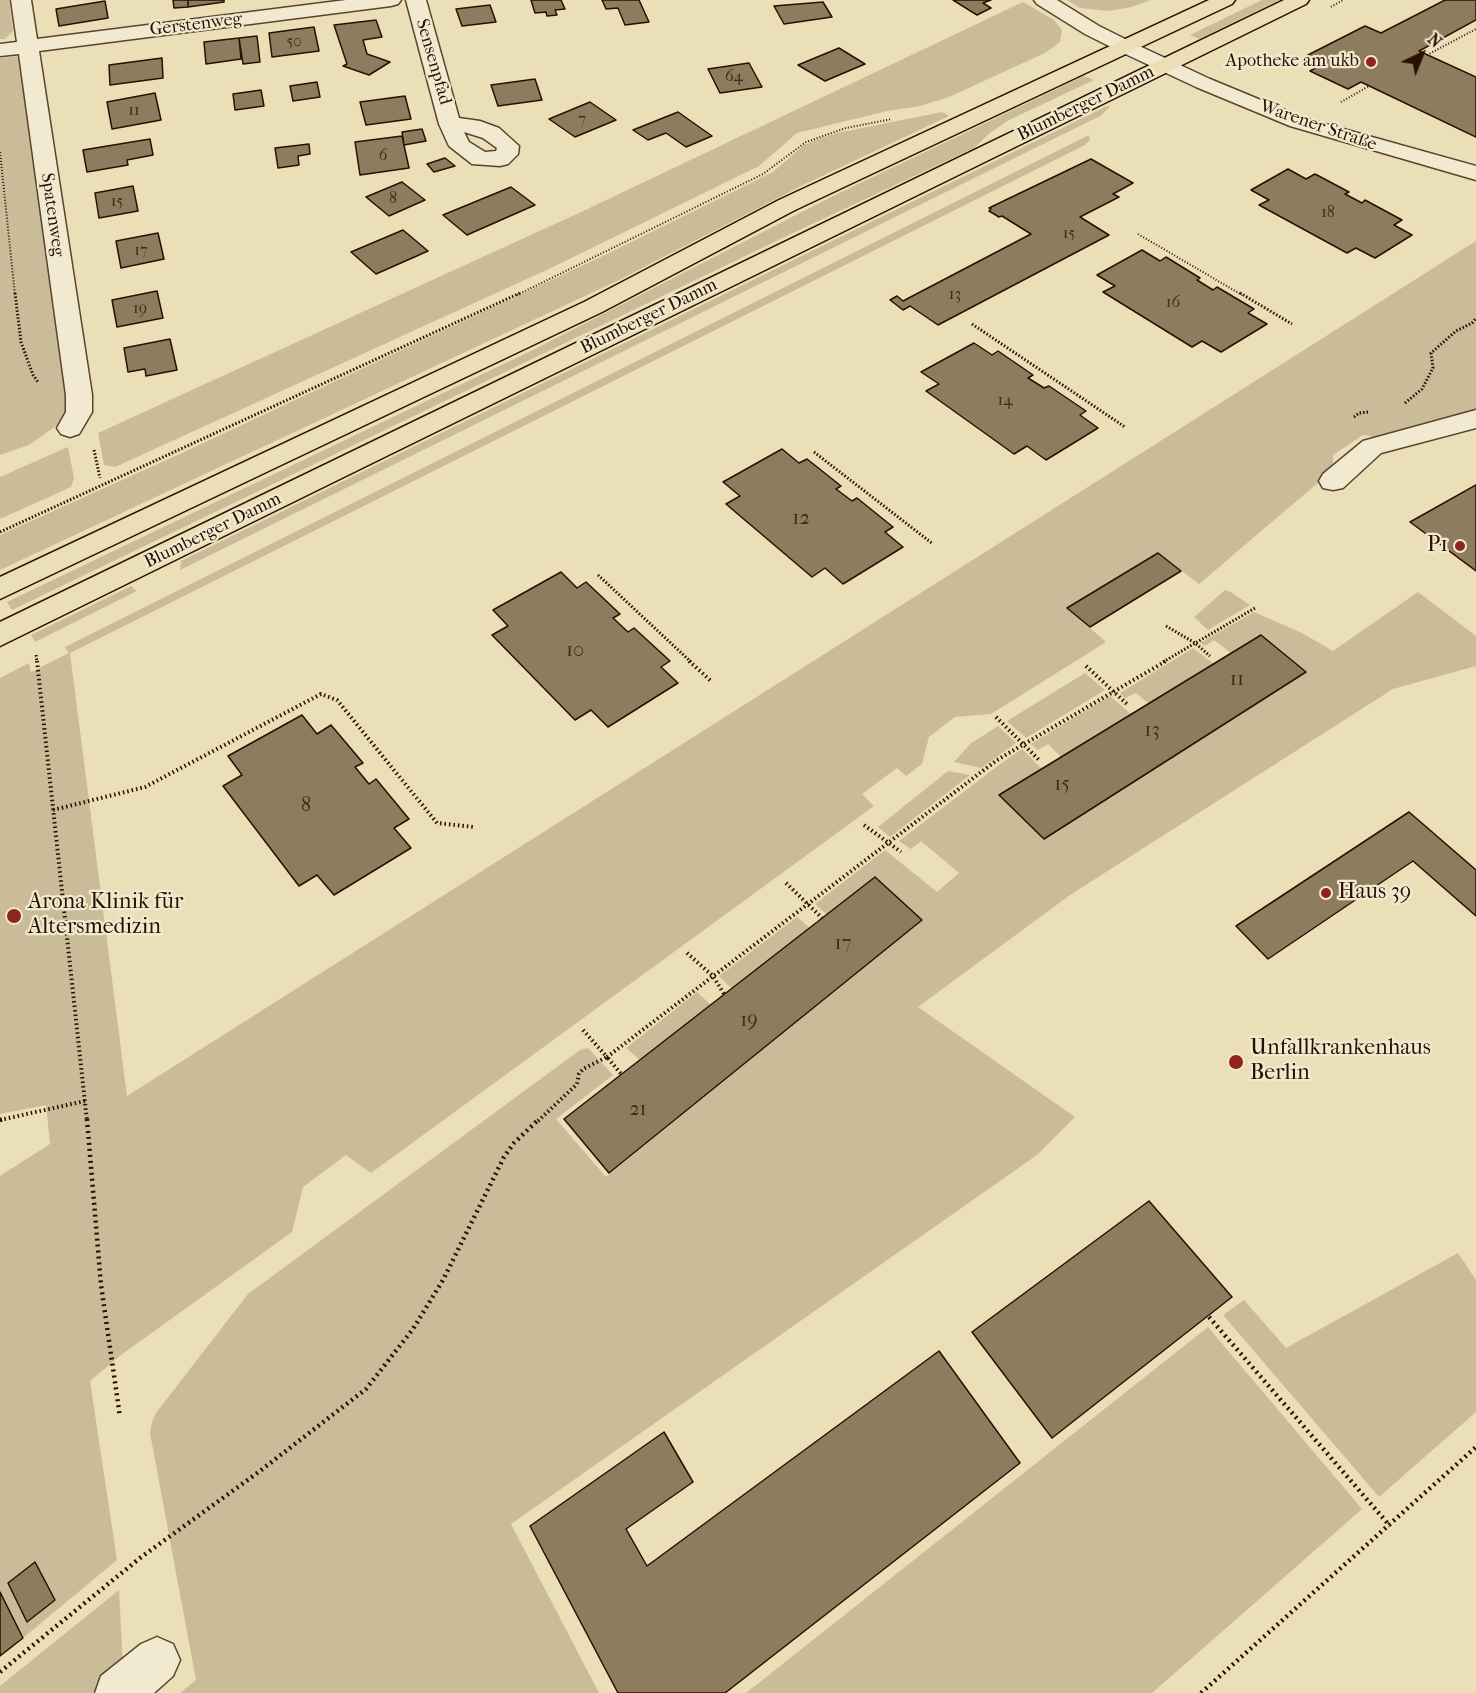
<!DOCTYPE html>
<meta charset="utf-8">
<style>
body{margin:0}
#map{position:relative;width:1476px;height:1693px;overflow:hidden;background:#ebdfb7;font-family:"IM FELL French Canon",serif}
canvas{display:block}
.north{position:absolute;left:1392px;top:24px;width:60px;height:60px;-webkit-text-stroke:4px #f2ead0;paint-order:stroke;rotate:43deg;font-size:16px;font-weight:700;line-height:24px;text-align:center;color:#291000}
.north::after{content:'';display:block;margin:auto;width:21px;height:27px;background:#291000;clip-path:polygon(50% 0,100% 100%,50% 72%,0 100%)}
</style>
<div id="map">
<canvas width="1476" height="1693"></canvas>
<div class="north">N</div>
</div>
<script>
const ctx = document.querySelector('canvas').getContext('2d');
ctx.lineJoin = 'round';
function fill(path, color) {
  ctx.fillStyle = color;
  ctx.fill(path, 'evenodd');
}
function shape(rows) {
  const path = new Path2D();
  for (const r of rows) {
    path.moveTo(r[0], r[1]);
    for (let i = 2; i < r.length; i += 2) path.lineTo(r[i], r[i + 1]);
  }
  return path;
}
function trace(path, color, width, dash) {
  ctx.strokeStyle = color;
  ctx.lineWidth = width;
  ctx.lineCap = dash ? 'butt' : 'round';
  ctx.setLineDash(dash || []);
  ctx.stroke(path);
}
function write(font, color, halo, rows, align = 'center') {
  ctx.font = font + ' "IM FELL French Canon",serif';
  ctx.lineWidth = 4.5;
  ctx.setLineDash([]);
  ctx.textBaseline = 'middle';
  ctx.strokeStyle = halo;
  ctx.fillStyle = color;
  for (const [text, x, y, turn = 0] of rows) {
    ctx.save();
    ctx.translate(x, y);
    ctx.rotate((+turn || 0) * Math.PI / 180);
    ctx.textAlign = isNaN(turn) ? turn : align;
    if (halo) ctx.strokeText(text, 0, 0);
    ctx.fillText(text, 0, 0);
    ctx.restore();
  }
}
const green = shape([
 [0,0,9,0,13,31,5,39,0,39],
 [1067,0,1151,0,1131,7,1109,11,1080,8],
 [1262,0,1279,0,1199,39,1190,35],
 [1023,2,1054,20,1062,30,1060,42,1045,53,949,97,920,106,887,111,797,133,759,166,551,268,115,467,104,465,98,433,581,212],
 [20,56,72,394,63,421,29,445,0,455,0,58],
 [1084,76,1094,80,1009,120,990,133,974,148,795,232,12,610,7,602,535,349,831,197],
 [1107,106,1110,107,1100,116,180,570,181,561],
 [942,112,949,116,803,185,619,280,0,570,0,535,182,453,607,254,773,172,804,145,815,140,837,133],
 [1089,135,1090,140,1085,145,70,653,127,1096,1476,241,1476,413,1417,425,1380,438,1363,435,1333,455,1333,470,1199,584,1158,553,1067,608,1106,642,991,714,955,717,929,737,922,764,906,776,897,768,862,794,874,806,371,1173,346,1155,303,1187,292,1232,121,1355,90,1381,117,1560,23,1638,0,1592,0,1176,50,1144,46,1105,0,1114,0,678,29,663,31,672,69,653,65,647],
 [68,447,74,478,71,487,0,519,0,477],
 [131,586,137,591,35,642,31,635],
 [1225,590,1229,591,1250,605,1208,630,1194,617],
 [1418,592,1476,636,1476,666,1393,689,1070,895,918,1007,1075,1117,1037,1155,511,1524,599,1693,180,1693,196,1680,150,1433,152,1422,156,1413,248,1294,580,1050,588,1048,613,1075,556,1119,606,1177,922,920,875,877,827,915,815,904,885,850,937,892,959,873,921,841,911,849,899,841,999,765,1022,749,1042,769,999,795,1044,839,1306,672,1261,635,1231,653,1214,640,1205,646,1200,643,1254,612,1302,633,1333,651],
 [1193,648,1214,664,1149,704,1136,693,1125,698,1120,693],
 [1085,673,1105,690,1026,738,1007,721],
 [1110,696,1131,714,1061,757,1048,744,1038,750,1031,744],
 [998,726,1016,743,981,768,954,762,970,744],
 [948,771,970,775,890,837,878,827],
 [797,917,810,928,732,989,719,976],
 [697,992,711,1005,640,1060,626,1048],
 [1458,1253,1476,1280,1476,1412,1379,1497,1223,1315,1244,1300,1286,1348],
 [1208,1327,1362,1509,1152,1693,746,1693],
 [119,1590,123,1667,92,1693,0,1693,0,1686]
]);
const building = shape([
 [173,0,188,0,188,7,174,8,173,0],
 [188,0,224,0,224,2,188,7,188,0],
 [531,0,561,0,565,9,555,10,557,15,547,16,546,12,535,13,531,0],
 [602,0,639,0,649,22,625,25,618,8,606,9,602,0],
 [953,0,991,0,983,3,991,8,977,15,953,0],
 [1445,0,1476,0,1476,20,1419,51,1476,77,1476,137,1361,82,1348,89,1310,71,1323,64,1306,56,1365,26,1381,33,1445,0],
 [105,1,108,18,59,26,56,9,105,1],
 [823,2,832,17,784,24,774,6,823,2],
 [490,5,496,22,462,26,456,9,490,5],
 [376,20,382,37,363,40,367,54,390,62,369,75,343,66,347,64,334,25,376,20],
 [314,27,319,51,272,57,269,33,314,27],
 [257,36,260,62,243,64,239,38,257,36],
 [239,38,241,59,206,64,204,42,239,38],
 [839,48,865,64,825,81,798,65,839,48],
 [162,58,163,78,110,85,109,65,162,58],
 [749,63,762,87,720,93,708,69,749,63],
 [535,79,542,100,498,106,491,85,535,79],
 [317,82,320,97,293,101,290,86,317,82],
 [261,90,264,106,235,110,233,94,261,90],
 [155,93,161,120,112,129,107,102,155,93],
 [405,96,411,119,366,125,360,102,405,96],
 [590,102,616,120,575,137,549,119,590,102],
 [678,112,712,136,686,147,666,133,648,140,633,130,678,112],
 [422,129,426,141,404,145,402,132,422,129],
 [402,136,409,168,360,175,355,142,402,136],
 [150,139,153,155,127,160,128,165,87,172,83,150,150,139],
 [309,144,310,154,298,156,299,165,278,168,275,148,309,144],
 [445,158,455,166,434,172,427,164,445,158],
 [1091,159,1133,183,1113,194,1119,197,1080,217,1109,235,938,325,910,306,903,310,890,300,897,296,903,301,1031,234,1002,216,999,217,989,211,991,209,989,208,1091,159],
 [1288,169,1306,179,1315,174,1349,192,1345,194,1362,203,1365,200,1402,220,1394,225,1412,235,1375,258,1356,248,1347,253,1259,205,1269,200,1251,190,1288,169],
 [402,182,425,200,389,216,366,197,402,182],
 [133,186,138,211,99,218,95,193,133,186],
 [511,187,535,205,467,235,443,215,511,187],
 [403,230,428,251,376,274,351,252,403,230],
 [158,233,164,259,121,268,116,241,158,233],
 [1142,250,1160,261,1166,257,1200,278,1197,280,1213,290,1217,287,1254,309,1248,313,1267,324,1221,352,1202,341,1192,347,1103,292,1115,286,1097,275,1142,250],
 [157,291,163,318,117,327,112,300,157,291],
 [170,339,177,370,146,376,145,369,128,372,124,348,170,339],
 [974,343,992,355,998,351,1033,375,1028,378,1044,388,1049,386,1086,411,1080,415,1098,428,1046,460,1027,446,1014,454,926,391,939,384,921,372,974,343],
 [782,449,799,463,807,459,841,486,836,489,852,501,857,498,893,527,885,532,903,547,843,584,825,568,812,577,726,504,740,496,723,482,782,449],
 [1476,485,1476,571,1410,522,1476,485],
 [1158,553,1181,571,1090,627,1067,608,1158,553],
 [561,572,577,588,586,582,620,614,613,618,628,632,634,628,670,661,661,667,678,683,608,727,591,710,575,720,492,635,508,626,493,610,561,572],
 [1261,635,1306,672,1044,839,999,795,1261,635],
 [302,715,317,734,331,725,363,763,355,767,369,784,376,779,409,819,394,828,411,848,334,895,317,875,299,886,223,786,242,775,228,756,302,715],
 [1409,812,1476,870,1476,916,1413,861,1268,959,1236,926,1409,812],
 [875,877,922,920,609,1173,564,1119,875,877],
 [1149,1201,1232,1297,1052,1438,972,1332,1149,1201],
 [939,1351,1020,1463,725,1693,618,1693,530,1526,664,1432,693,1482,626,1529,647,1566,939,1351],
 [35,1562,55,1600,27,1622,8,1583,35,1562],
 [0,1592,23,1638,0,1656,0,1592]
]);
const pathFar3 = shape([
 [1331,7,1343,0],
 [1427,55,1476,29],
 [1341,102,1369,86],
 [0,152,15,295],
 [1138,234,1242,295],
 [517,295,763,174,806,142,846,128,892,119]
]);
const pathFar2 = shape([
 [15,293,21,342,33,375,38,382],
 [1240,293,1292,324],
 [972,324,1125,427],
 [1405,403,1422,389,1433,368,1431,353,1456,331,1472,323,1476,318],
 [1354,417,1359,413,1369,412],
 [94,450,100,478],
 [814,452,933,544],
 [0,532,520,293],
 [598,575,691,662],
 [1166,626,1195,643,1210,656],
 [36,655,37,662],
 [1163,662,1255,608]
]);
const pathFar1 = shape([
 [37,661,87,1121],
 [689,661,711,681],
 [1086,666,1128,705],
 [996,717,1040,761],
 [53,810,145,787,321,694,337,700,437,823,474,827],
 [864,825,901,852],
 [786,883,822,918],
 [687,953,713,976,724,994],
 [583,1030,607,1057,997,760,1166,661],
 [0,1120,85,1101],
 [538,1121,577,1084,579,1074,583,1069,607,1057,622,1075]
]);
const path = shape([
 [87,1119,101,1285,120,1417],
 [0,1120,3,1119],
 [1209,1317,1390,1526],
 [0,1672,140,1558,260,1471,366,1389,413,1329,443,1280,504,1157,514,1143,539,1119],
 [1201,1693,1476,1447]
]);
const minor = shape([
 [11,0,31,0,37,39,346,0,401,0,398,4,391,6,39,51,92,395,92,412,79,434,70,437,61,434,57,428,66,412,66,395,19,54,0,56,0,44,17,42,11,0],
 [406,0,426,0,459,118,480,121,499,128,519,146,518,154,508,164,500,166,472,164,449,146,439,124,406,0],
 [464,132,483,138,497,148,496,151,485,152,469,142,464,132],
 [1034,0,1057,0,1099,26,1133,43,1210,79,1304,118,1476,166,1476,180,1290,126,1196,87,1119,51,1085,34,1037,4,1034,0],
 [1476,410,1476,428,1381,453,1343,488,1333,490,1323,488,1319,481,1323,474,1363,441,1476,410],
 [157,1637,173,1644,180,1660,173,1676,154,1693,95,1693,101,1676,141,1644,157,1637]
]);
const major = shape([
 [1209,0,1235,0,1232,4,795,210,602,312,0,599,0,577,584,302,779,200,1209,0],
 [1284,0,1309,0,1306,4,0,646,0,622,1284,0]
]);
const markers = [
 [1371,62,6,"#8f2418"],
 [1460,546,6,"#8f2418"],
 [1326,893,6,"#8f2418"],
 [14,916,8,"#8f2418"],
 [1236,1062,8,"#8f2418"]
];
const farNumbernames = [
 ["50",294,42],
 ["64",734,77],
 ["11",134,111],
 ["7",582,120],
 ["6",383,156],
 ["8",393,199],
 ["15",117,202],
 ["18",1328,213],
 ["15",1069,234],
 ["17",141,251],
 ["13",955,295],
 ["16",1173,303],
 ["19",140,309],
 ["14",1005,401]
];
const farStreetnames = [
 ["Gerstenweg",196,25,-7],
 ["Sensenpfad",433,62,74],
 ["Blumberger Damm",1086,104,-26],
 ["Warener Straße",1318,126,19],
 ["Spatenweg",52,215,82],
 ["Blumberger Damm",649,317,-26],
 ["Blumberger Damm",213,531,-26]
];
const farPoinames = [
 ["Apotheke am ukb",1359,62]
];
const numberNames = [
 ["12",801,519],
 ["10",575,651],
 ["11",1237,680],
 ["13",1152,731],
 ["15",1062,785],
 ["8",306,806],
 ["17",843,944],
 ["19",749,1021],
 ["21",638,1110]
];
const poiNames = [
 ["P1",1448,546,"right"],
 ["Haus 39",1338,893],
 ["Arona Klinik für",28,903],
 ["Altersmedizin",28,928],
 ["Unfallkrankenhaus",1250,1049],
 ["Berlin",1250,1074]
];
fill(green, '#cabc98');
fill(building, '#8e7c5f');
trace(building, '#291000', 1.5);
trace(minor, '#5a442e', 3);
trace(major, '#291000', 3);
trace(pathFar3, '#291000', 2, [1, 2]);
trace(pathFar2, '#291000', 3, [1.5, 2]);
trace(pathFar1, '#291000', 4, [1.5, 3]);
trace(path, '#291000', 4.5, [2, 4]);
fill(minor, '#f2ead0');
fill(major, '#ebdfb7');
for (const [x, y, r, color] of markers) {
  const dot = new Path2D();
  dot.arc(x, y, r, 0, 2 * Math.PI);
  ctx.fillStyle = color;
  ctx.fill(dot);
  trace(dot, '#f2ead0', 2);
}
write('16px', '#422b18', null, farNumbernames);
write('18px', '#291000', '#f2ead0', farStreetnames);
write('18px', '#291000', '#f2ead0', farPoinames, 'right');
write('20px', '#422b18', null, numberNames);
write('22px', '#291000', '#f2ead0', poiNames, 'left');
</script>
